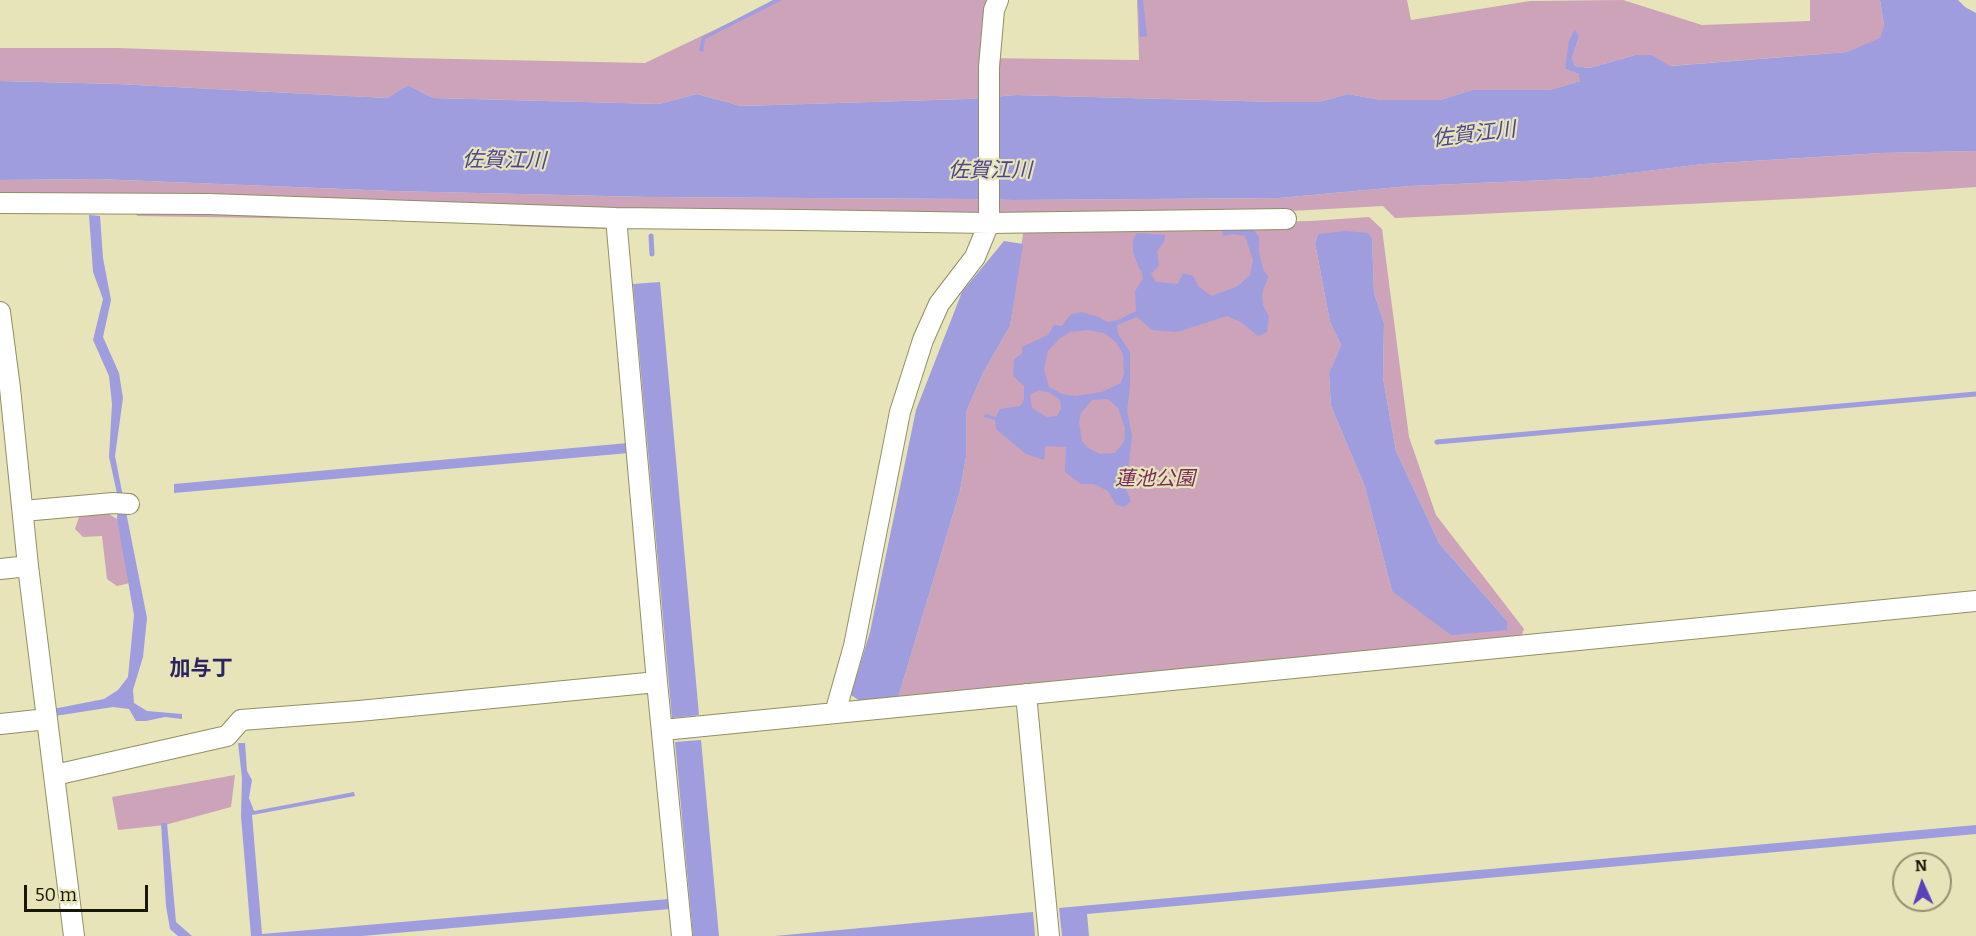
<!DOCTYPE html>
<meta charset="utf-8">
<style>
body{margin:0}
#map{position:relative;width:1976px;height:936px;overflow:hidden;background:#e6e4b8;font-family:Bitter,serif}
canvas{display:block}
.north{position:absolute;left:1892px;top:852px;width:60px;height:60px;box-sizing:border-box;background:#e6e4b8;border:2px solid #949271;border-radius:50%;rotate:357deg;font-size:16px;font-weight:700;line-height:24px;text-align:center;color:#181707}
.north::after{content:'';display:block;margin:auto;width:21px;height:27px;background:#5843bb;clip-path:polygon(50% 0,100% 100%,50% 72%,0 100%)}
.scale{position:absolute;left:24px;top:885px;width:124px;height:27px;box-sizing:border-box;border:3px solid #181707;border-top:0;padding-left:8px;font-size:18px;line-height:21px;white-space:nowrap;color:#181707;-webkit-text-stroke:4px #e6e4b8;paint-order:stroke}
</style>
<div id="map">
<canvas width="1976" height="936"></canvas>
<div class="north">N</div>
<div class="scale">50 m</div>
</div>
<script>
const ctx = document.querySelector('canvas').getContext('2d');
ctx.lineJoin = 'round';
function fill(path, color) {
  ctx.fillStyle = color;
  ctx.fill(path, 'evenodd');
}
function shape(rows) {
  const path = new Path2D();
  for (const r of rows) {
    path.moveTo(r[0], r[1]);
    for (let i = 2; i < r.length; i += 2) path.lineTo(r[i], r[i + 1]);
  }
  return path;
}
function trace(path, color, width, dash) {
  ctx.strokeStyle = color;
  ctx.lineWidth = width;
  ctx.lineCap = dash ? 'butt' : 'round';
  ctx.setLineDash(dash || []);
  ctx.stroke(path);
}
function write(font, color, halo, rows, align = 'center') {
  ctx.font = font + ' Bitter,"Noto Sans JP",serif';
  ctx.lineWidth = 4.5;
  ctx.setLineDash([]);
  ctx.textBaseline = 'middle';
  ctx.strokeStyle = halo;
  ctx.fillStyle = color;
  for (const [text, x, y, turn = 0] of rows) {
    ctx.save();
    ctx.translate(x, y);
    ctx.rotate((+turn || 0) * Math.PI / 180);
    ctx.textAlign = isNaN(turn) ? turn : align;
    if (halo) ctx.strokeText(text, 0, 0);
    ctx.fillText(text, 0, 0);
    ctx.restore();
  }
}
const green = shape([
 [777,0,993,0,984,21,979,58,1139,60,1137,0,1407,0,1411,20,1530,1,1623,0,1702,25,1810,21,1810,0,1880,0,1884,25,1880,39,1847,52,1669,66,1652,55,1635,55,1590,68,1575,66,1572,58,1579,37,1575,30,1565,69,1580,74,1580,81,1550,90,1472,90,1440,100,1381,100,1348,94,1319,102,1279,102,1016,95,967,99,741,106,697,94,659,104,433,98,408,85,387,98,117,84,0,81,0,48,117,48,408,58,645,63],
 [1976,151,1976,187,1813,198,1395,218,1383,206,1216,215,615,212,605,229,509,226,507,209,387,220,138,216,113,196,0,195,0,180,97,179,392,191,649,197,972,199,1014,200,1279,198,1410,186,1592,178,1703,164,1881,153],
 [1369,217,1382,229,1409,437,1436,515,1524,629,1521,637,898,698,960,491,966,457,966,412,983,373,1010,326,1024,227,1311,221],
 [1318,234,1372,238,1374,293,1384,323,1383,378,1396,451,1439,543,1507,621,1392,591,1365,487,1331,406,1329,373,1341,345,1330,322,1315,243],
 [80,514,109,514,117,519,130,583,117,586,107,579,102,536,83,537,75,529],
 [235,775,231,807,165,825,118,830,112,797]
]);
const water = shape([
 [773,0,782,0,705,39,703,52,699,50,702,37],
 [1138,0,1143,0,1147,36,1140,37],
 [1880,0,1958,0,1965,7,1976,13,1976,151,1881,153,1703,164,1592,178,1410,186,1279,198,1014,200,972,199,649,197,392,191,97,179,0,180,0,81,117,84,387,98,408,85,433,98,659,104,697,94,741,106,967,99,1016,95,1279,102,1319,102,1348,94,1381,100,1440,100,1472,90,1550,90,1580,81,1579,74,1565,69,1569,41,1575,29,1579,37,1572,58,1575,66,1590,68,1635,55,1652,55,1670,66,1847,52,1880,38,1884,25],
 [89,215,100,216,103,258,111,300,103,337,119,373,123,398,115,456,147,618,143,657,133,690,134,703,147,711,182,714,182,719,165,717,146,721,136,721,129,709,113,707,55,716,0,718,0,714,53,709,104,699,118,690,128,677,134,615,117,519,118,498,109,457,112,404,109,376,93,340,103,299,93,272],
 [1235,227,1253,229,1259,237,1259,252,1263,269,1268,277,1262,294,1263,305,1269,317,1267,332,1258,336,1241,322,1227,316,1177,332,1152,330,1137,317,1117,325,1118,334,1130,352,1130,387,1127,411,1132,436,1126,489,1131,501,1124,507,1116,505,1108,491,1094,484,1081,484,1065,472,1066,447,1045,446,1044,460,1026,454,996,429,995,420,984,417,985,414,996,417,1000,409,1020,406,1024,400,1024,386,1013,376,1014,359,1022,354,1022,347,1048,335,1054,325,1062,326,1070,315,1081,312,1099,317,1107,322,1118,320,1136,311,1135,291,1143,279,1142,272,1139,268,1133,252,1133,240,1137,233,1165,235,1164,242,1157,251,1159,265,1151,274,1156,282,1178,284,1183,273,1193,276,1199,287,1212,296,1238,286,1250,275,1253,260,1245,236,1232,234,1223,236,1222,231],
 [1088,330,1104,333,1116,342,1123,354,1124,373,1121,383,1102,392,1075,396,1062,394,1049,387,1044,369,1048,351,1059,339,1070,332],
 [1039,390,1050,393,1060,400,1061,409,1057,416,1047,417,1032,408,1030,395],
 [1108,399,1118,408,1125,428,1124,442,1115,453,1100,454,1088,448,1082,441,1079,422,1081,413,1092,400],
 [1346,231,1367,233,1372,238,1374,293,1384,323,1383,378,1396,451,1439,543,1507,621,1507,630,1451,635,1392,591,1365,487,1331,406,1329,373,1341,345,1330,322,1315,243,1318,234],
 [1004,241,1023,244,1010,326,983,373,966,412,966,457,960,491,898,698,863,703,851,695,870,632,916,410,962,292],
 [660,282,699,715,672,718,633,284],
 [628,443,629,453,174,493,174,484],
 [701,740,719,936,693,936,675,742],
 [238,743,245,743,247,771,252,780,249,798,254,811,354,792,355,796,252,815,262,934,669,899,670,909,362,936,251,936,241,816,242,778],
 [161,823,167,823,176,922,192,936,178,936,170,929,166,906],
 [1976,825,1976,834,1087,914,1089,936,1062,936,1059,908],
 [1033,912,1035,936,775,936]
]);
const stream = shape([
 [651,236,652,254],
 [1437,442,1976,394]
]);
const street = shape([
 [0,203,209,204,616,218,800,220,989,223,1286,219],
 [616,218,657,682,682,936],
 [0,312,10,388,28,566,74,936],
 [23,511,113,503,129,504],
 [0,569,28,566],
 [1026,694,1049,936],
 [835,713,854,646,900,412,923,340,939,304,975,257,989,223,989,67,994,10,998,0],
 [0,724,47,719],
 [663,730,1976,601],
 [55,775,227,736,241,720,359,711,657,682]
]);
const parkNames = [
 ["蓮池公園",1155,479]
];
const waterNames = [
 ["佐賀江川",1474,135,-7],
 ["佐賀江川",504,161,1],
 ["佐賀江川",990,171]
];
const neighbourhoodNames = [
 ["加与丁",201,669]
];
fill(green, '#cca3b9');
fill(water, '#9f9dde');
trace(stream, '#9f9dde', 5);
trace(street, '#918f66', 22);
trace(street, '#fff', 20);
write('italic 20px', '#792b5c', '#e6e4b8', parkNames);
write('italic 21px', '#4d4492', '#e6e4b8', waterNames);
write('bold 21px', '#2c245f', '#e6e4b8', neighbourhoodNames);
</script>
